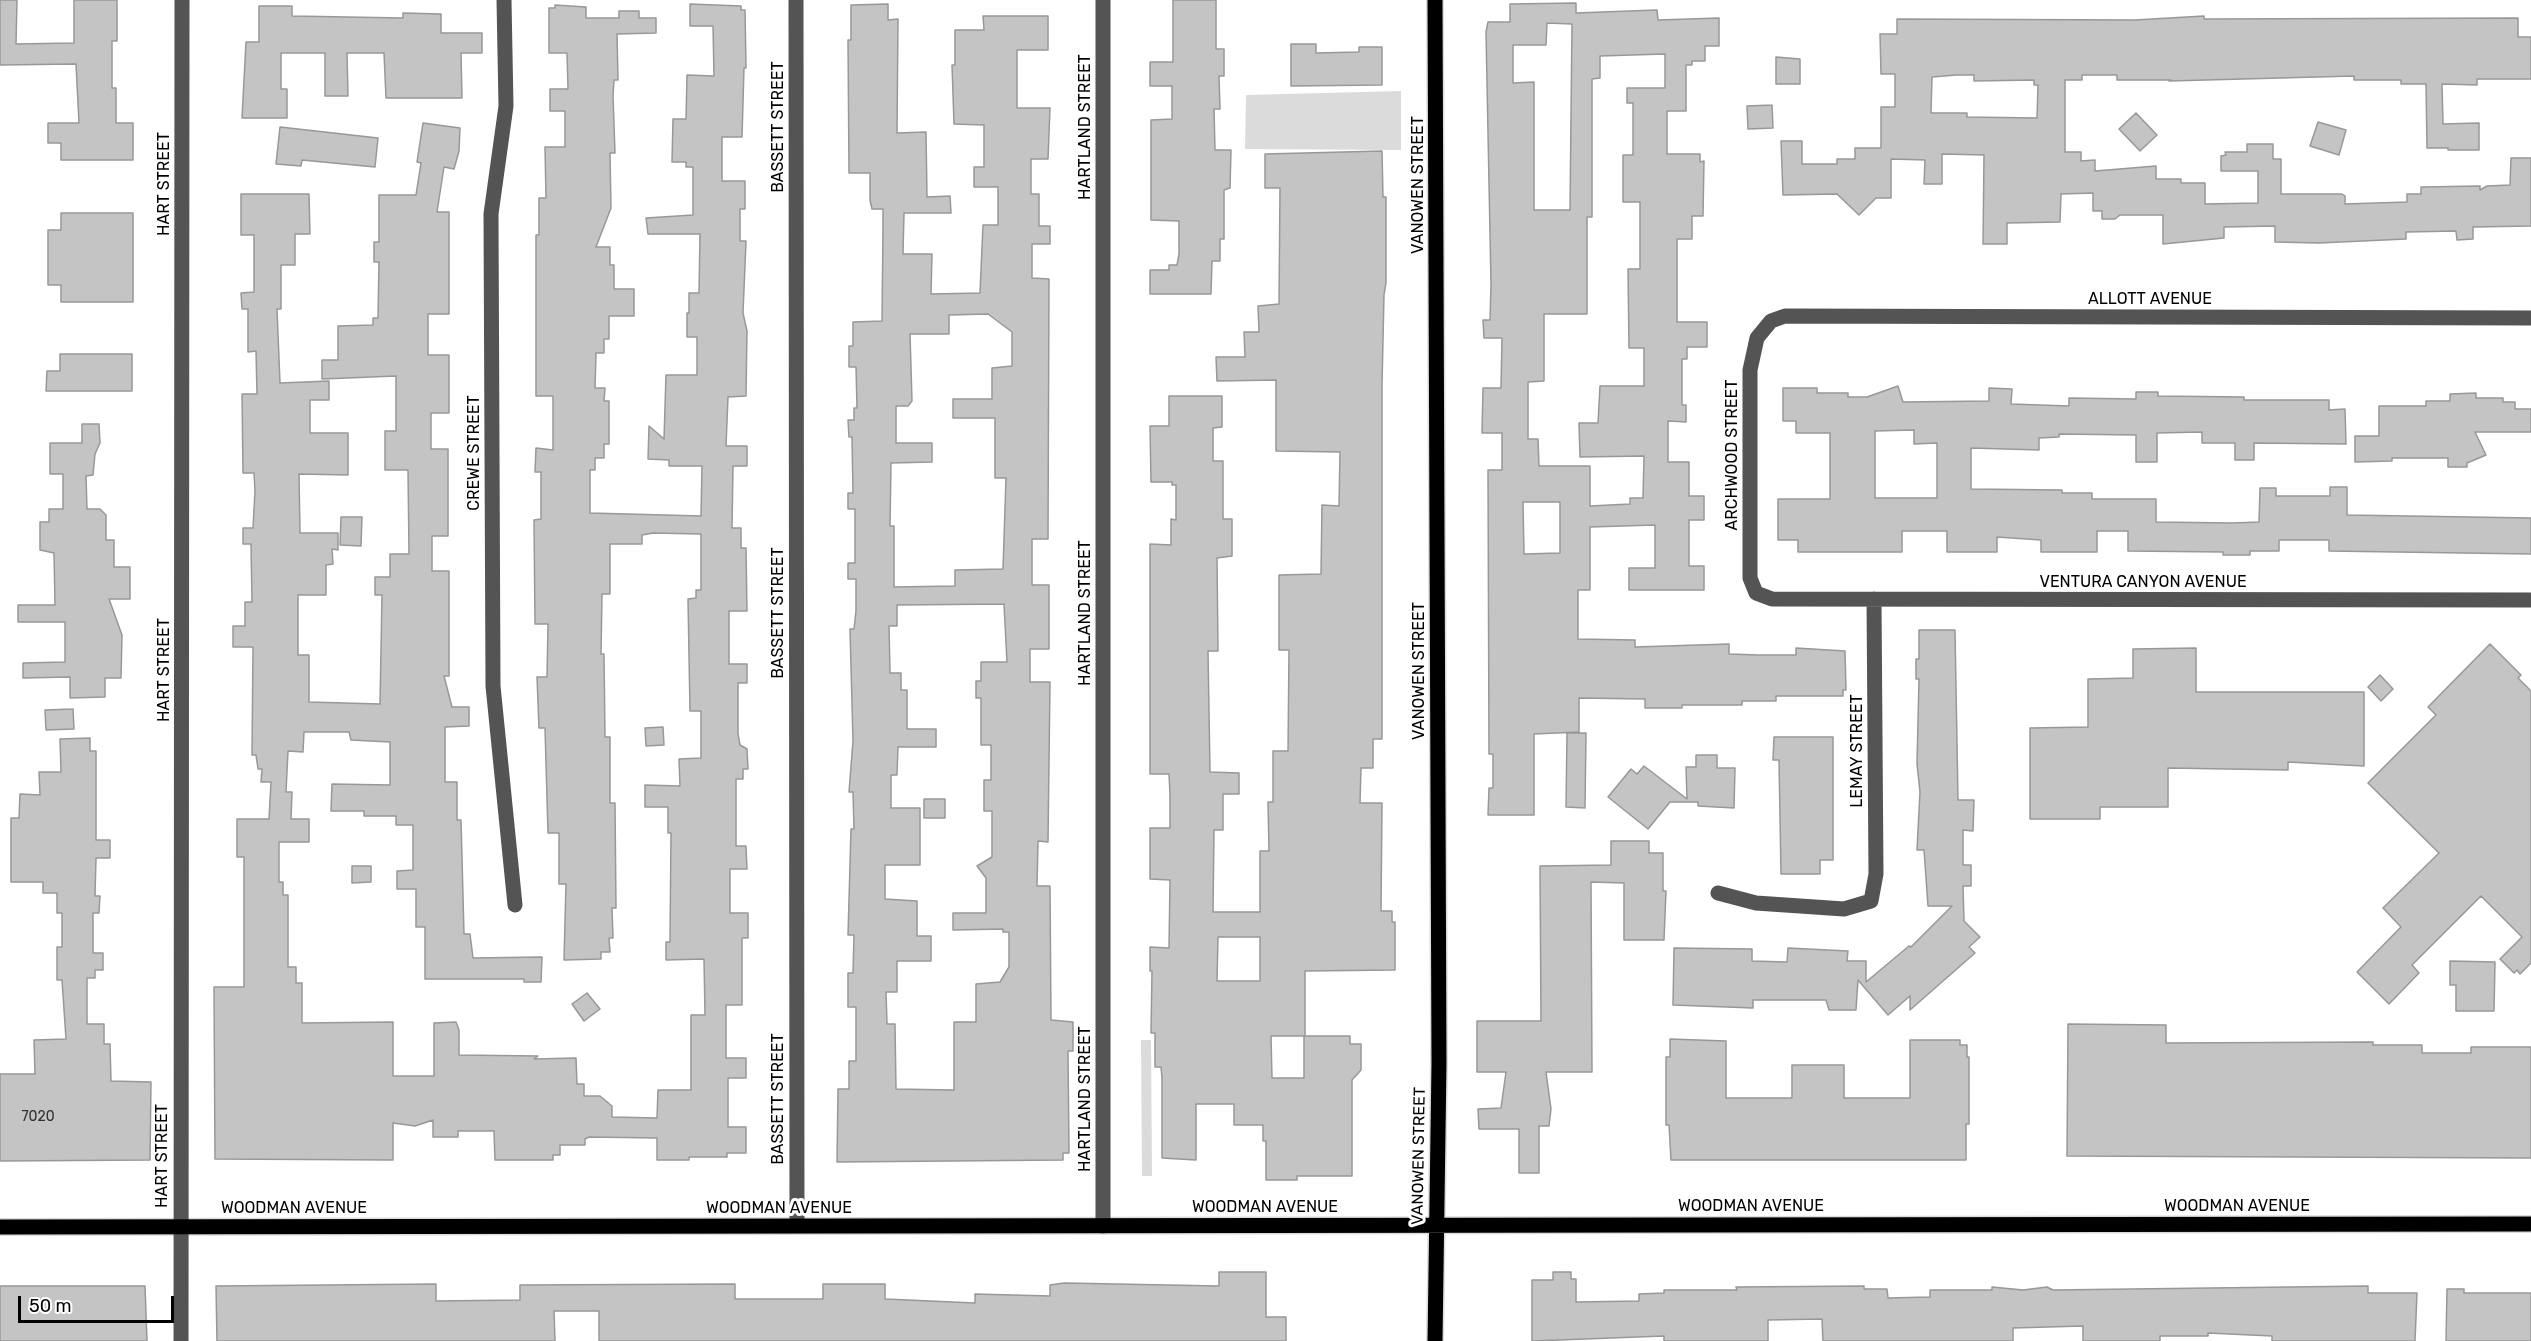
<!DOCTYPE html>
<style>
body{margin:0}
#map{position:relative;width:2531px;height:1341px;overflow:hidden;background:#fff;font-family:Rubik,sans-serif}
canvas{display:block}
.scale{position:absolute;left:18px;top:1296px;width:156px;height:27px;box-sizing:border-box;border:3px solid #000;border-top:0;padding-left:8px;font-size:18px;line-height:21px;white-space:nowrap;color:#000;-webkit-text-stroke:4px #fff;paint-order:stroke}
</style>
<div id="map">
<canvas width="2531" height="1341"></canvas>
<div class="scale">50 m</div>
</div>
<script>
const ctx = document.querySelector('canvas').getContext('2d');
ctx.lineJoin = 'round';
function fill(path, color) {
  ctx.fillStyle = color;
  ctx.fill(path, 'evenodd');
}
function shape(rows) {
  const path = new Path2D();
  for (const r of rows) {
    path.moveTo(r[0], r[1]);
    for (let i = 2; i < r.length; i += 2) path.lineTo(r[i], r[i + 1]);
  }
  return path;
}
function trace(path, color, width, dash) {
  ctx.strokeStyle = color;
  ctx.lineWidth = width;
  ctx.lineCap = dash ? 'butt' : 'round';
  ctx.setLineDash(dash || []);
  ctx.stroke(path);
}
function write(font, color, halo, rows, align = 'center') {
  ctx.font = font + ' Rubik,sans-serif';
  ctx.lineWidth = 6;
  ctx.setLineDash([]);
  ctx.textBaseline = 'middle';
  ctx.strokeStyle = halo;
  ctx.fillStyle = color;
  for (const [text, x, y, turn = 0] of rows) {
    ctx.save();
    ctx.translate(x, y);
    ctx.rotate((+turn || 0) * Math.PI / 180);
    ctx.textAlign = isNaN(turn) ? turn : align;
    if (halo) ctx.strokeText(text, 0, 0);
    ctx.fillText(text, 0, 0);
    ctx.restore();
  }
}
const green = shape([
 [1401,91,1401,150,1245,149,1246,95],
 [1141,1040,1151,1040,1152,1176,1142,1176]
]);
const building = shape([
 [0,0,17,0,16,44,74,43,74,0,117,0,117,41,112,41,112,88,116,88,116,123,133,123,133,160,61,160,61,143,48,143,48,123,79,123,76,64,0,65,0,0],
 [1173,0,1216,0,1216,49,1224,49,1224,76,1219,76,1220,109,1214,109,1215,150,1231,150,1230,188,1224,190,1224,239,1220,239,1220,261,1212,261,1211,294,1150,294,1150,270,1169,270,1169,265,1177,265,1179,254,1179,221,1151,220,1151,120,1172,119,1172,86,1150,86,1150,62,1173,62,1173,0],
 [1576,3,1576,13,1657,10,1658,20,1719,18,1719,46,1705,46,1705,61,1692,61,1692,65,1686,65,1686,111,1667,111,1667,154,1700,154,1700,162,1704,161,1703,216,1692,216,1692,239,1677,239,1677,322,1707,322,1707,347,1687,347,1687,359,1682,359,1682,405,1686,405,1686,422,1668,421,1668,462,1689,462,1689,496,1704,496,1704,520,1689,520,1689,566,1704,566,1704,590,1629,590,1629,568,1655,568,1655,525,1590,527,1590,590,1578,590,1578,639,1635,640,1635,647,1729,644,1729,654,1758,655,1796,655,1796,648,1845,651,1846,690,1843,690,1843,696,1776,696,1776,701,1742,701,1742,705,1682,705,1682,708,1645,708,1645,699,1579,698,1579,732,1534,734,1534,815,1488,815,1489,788,1493,788,1493,754,1489,754,1488,470,1502,470,1502,433,1482,433,1483,388,1501,388,1502,338,1484,338,1483,320,1490,320,1491,284,1486,32,1488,22,1510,22,1510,4,1576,3],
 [1547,23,1572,24,1570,210,1534,210,1534,82,1513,83,1513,45,1546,45,1547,23],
 [1665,54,1665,88,1627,88,1627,103,1633,103,1633,155,1623,155,1623,202,1640,202,1640,269,1628,269,1629,348,1644,348,1644,386,1600,386,1598,423,1579,423,1580,457,1644,456,1643,498,1630,498,1630,504,1590,506,1590,466,1539,466,1538,439,1528,439,1528,382,1544,381,1544,314,1587,314,1587,217,1592,217,1592,79,1600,78,1600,56,1665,54],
 [1523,502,1560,502,1560,553,1524,554,1523,502],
 [690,4,741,6,741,10,745,10,746,68,744,68,742,137,722,137,722,181,745,181,745,209,740,209,740,241,746,241,743,313,747,331,746,396,728,397,726,446,747,446,747,466,733,466,732,528,741,528,741,548,746,548,747,611,729,611,729,664,747,664,747,683,738,683,738,734,740,745,747,749,748,769,743,769,743,779,736,779,736,846,746,846,747,869,730,869,730,913,748,913,748,938,742,938,742,1005,726,1005,726,1058,746,1058,746,1078,728,1078,728,1127,746,1127,746,1153,727,1153,727,1157,689,1157,689,1160,657,1160,657,1138,589,1137,585,1139,585,1145,560,1145,560,1155,553,1155,553,1160,495,1160,494,1131,458,1131,458,1137,433,1137,433,1120,415,1126,393,1123,393,1160,215,1159,214,987,244,987,244,857,237,857,237,819,269,819,271,782,261,782,262,769,258,769,256,755,252,755,253,647,233,647,233,626,245,626,245,602,252,602,251,544,243,544,243,528,253,528,255,491,254,473,243,473,242,394,257,394,256,351,248,352,248,309,242,309,241,293,254,292,254,235,241,235,241,194,309,194,310,234,295,234,295,265,281,265,281,309,277,309,280,383,329,381,329,400,310,400,310,433,348,433,348,475,299,474,300,533,338,533,338,550,332,549,333,564,326,565,326,595,298,595,298,655,309,655,309,702,380,704,382,595,375,595,375,577,390,577,390,554,409,554,408,470,385,470,385,431,396,431,396,376,322,379,322,360,338,360,338,326,373,325,373,318,378,318,379,262,374,262,374,242,379,242,379,195,416,195,421,163,417,162,423,123,460,128,459,151,454,169,444,167,437,212,449,212,449,314,428,314,428,355,449,355,449,413,431,413,431,449,448,449,448,536,432,536,432,571,449,571,449,676,444,676,452,707,469,707,469,726,445,727,445,782,457,782,457,820,461,820,464,934,470,934,473,958,542,957,541,982,524,982,524,979,425,979,425,927,416,927,416,889,397,889,397,871,413,870,413,825,396,825,396,816,364,816,364,811,331,811,332,784,390,785,390,742,351,740,349,732,304,732,303,752,288,751,286,792,292,792,291,819,309,819,309,842,279,842,279,882,283,882,283,895,288,895,288,967,296,967,296,983,302,983,302,1023,393,1022,393,1076,434,1076,434,1023,456,1022,459,1030,459,1055,538,1056,534,1059,576,1058,577,1084,584,1084,584,1096,600,1096,612,1106,612,1117,657,1118,658,1090,691,1090,691,1015,705,1015,704,959,666,960,666,942,670,942,671,833,668,833,668,807,645,807,645,785,680,786,679,759,701,758,701,711,690,711,688,599,696,598,696,590,701,590,701,534,653,533,642,535,642,544,610,544,610,594,602,594,601,654,604,654,605,737,610,737,610,803,615,803,616,908,612,908,613,938,609,938,610,952,601,952,601,959,564,960,566,884,559,884,559,833,548,833,545,728,539,728,537,677,547,677,548,624,535,624,534,520,541,519,541,472,535,472,536,448,553,450,553,396,536,396,536,235,539,235,539,198,546,198,545,147,565,147,565,111,550,111,550,89,568,89,567,53,549,53,549,8,555,8,555,5,586,7,586,18,619,18,619,11,639,11,639,18,656,18,656,33,617,34,618,80,614,80,613,96,615,153,610,153,611,208,596,247,610,247,610,265,614,265,614,289,634,289,634,316,609,316,609,339,604,339,604,353,596,353,595,388,605,388,604,401,609,401,609,444,604,444,604,458,595,458,595,470,590,470,590,513,701,516,702,466,669,466,669,460,648,459,649,426,664,439,666,375,697,375,697,337,687,337,687,313,689,313,689,293,699,293,700,234,648,234,646,218,693,215,693,167,686,167,686,162,672,162,673,119,686,119,687,75,714,76,713,26,690,26,690,4],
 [888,4,888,20,898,19,897,133,926,132,927,197,950,196,951,213,904,213,903,254,932,254,931,294,980,293,983,225,998,225,998,187,974,187,974,167,984,167,984,125,954,124,952,65,955,65,955,30,984,30,983,16,1048,16,1048,50,1017,50,1017,108,1050,108,1048,159,1031,159,1031,194,1039,194,1039,226,1050,226,1050,244,1032,244,1032,278,1049,279,1048,539,1032,539,1032,585,1049,585,1049,649,1030,649,1030,682,1050,682,1048,842,1038,841,1037,886,1050,886,1051,1020,1073,1022,1073,1051,1068,1051,1069,1153,1063,1153,1063,1160,837,1162,838,1089,849,1089,849,1061,856,1061,856,1007,848,1007,848,973,853,973,854,935,848,935,851,829,854,829,853,792,849,792,853,741,850,629,854,629,856,611,856,579,848,579,848,563,855,563,855,509,848,509,848,493,853,493,852,437,849,437,848,420,854,420,854,408,857,408,856,367,849,367,849,346,853,346,853,322,882,321,883,228,883,209,872,209,870,200,870,173,849,173,848,40,851,40,851,5,888,4],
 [988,314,1012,332,1012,366,992,368,992,399,953,399,953,418,995,418,995,478,1006,478,1003,569,955,570,955,586,894,587,894,526,890,526,891,463,932,462,932,443,896,443,896,406,908,406,912,401,910,334,949,334,949,315,988,314],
 [1004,604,1007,662,981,662,981,681,976,681,976,698,981,698,981,745,991,745,991,780,984,780,984,811,992,811,992,857,977,866,986,878,986,913,953,913,953,930,1003,929,1003,932,1009,932,1009,967,1000,982,976,984,976,1022,954,1022,954,1090,896,1089,895,1024,887,1024,886,992,897,992,897,961,931,961,931,936,917,936,917,901,885,899,885,865,920,865,920,808,891,808,891,775,897,775,898,747,936,747,936,729,907,729,907,690,901,690,901,673,890,673,889,626,897,626,897,605,1004,604],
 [259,6,292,6,292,16,403,18,403,13,441,14,441,33,482,33,482,53,461,53,462,98,386,98,384,53,347,53,348,96,325,96,325,53,281,53,281,89,287,89,287,118,242,118,246,42,259,42,259,6],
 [2204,16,2204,19,2518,18,2518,37,2531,37,2531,79,2477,79,2477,85,2442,84,2443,124,2479,123,2479,150,2448,150,2448,148,2427,148,2426,84,2401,84,2401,80,2354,80,2354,76,2169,81,2171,80,2117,80,2117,75,2082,75,2082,80,2065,80,2065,152,2081,152,2081,161,2095,160,2095,171,2156,166,2156,179,2181,179,2181,183,2205,183,2205,204,2258,203,2258,171,2221,171,2221,156,2226,155,2225,152,2247,152,2247,144,2273,144,2273,159,2281,159,2281,194,2342,194,2345,196,2345,204,2407,202,2407,194,2421,194,2421,187,2480,186,2480,190,2487,186,2510,185,2511,158,2531,158,2531,226,2473,227,2473,239,2457,240,2456,231,2406,232,2406,239,2319,243,2275,242,2275,226,2224,227,2224,238,2163,244,2163,215,2120,215,2115,219,2102,219,2102,211,2093,211,2093,193,2061,194,2060,222,2007,223,2007,244,1983,244,1984,155,1942,154,1942,184,1924,184,1925,160,1891,159,1891,198,1876,198,1859,215,1837,194,1783,195,1781,141,1802,141,1802,164,1837,164,1837,159,1855,159,1855,148,1881,148,1881,107,1895,107,1895,74,1881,74,1880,34,1897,34,1897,19,2135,20,2204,16],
 [1956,75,1974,75,1974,81,2034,80,2034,85,2038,85,2037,118,1967,117,1967,113,1931,113,1932,77,1956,75],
 [1291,44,1316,44,1316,53,1359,52,1359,47,1382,47,1382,85,1291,86,1291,44],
 [1776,57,1800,59,1800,84,1776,84,1776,57],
 [1772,105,1773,128,1748,129,1747,106,1772,105],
 [2136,113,2157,135,2140,151,2119,129,2136,113],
 [2318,122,2346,130,2339,155,2310,146,2318,122],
 [280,127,378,138,375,167,302,160,301,166,276,164,280,127],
 [1382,151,1383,197,1386,197,1386,283,1384,295,1382,385,1382,739,1373,739,1373,768,1361,768,1360,803,1382,803,1381,911,1392,911,1392,922,1395,922,1395,970,1305,971,1305,1036,1271,1036,1272,1078,1304,1078,1304,1036,1350,1036,1350,1044,1361,1044,1361,1070,1352,1080,1352,1176,1297,1176,1297,1180,1266,1180,1266,1141,1263,1141,1263,1125,1234,1125,1234,1104,1196,1104,1196,1160,1162,1158,1162,1078,1161,1067,1155,1067,1155,1033,1151,1033,1152,971,1150,971,1150,947,1169,948,1170,880,1150,879,1150,828,1170,828,1170,794,1169,774,1150,774,1150,544,1171,545,1171,519,1176,520,1176,485,1172,485,1172,482,1151,482,1150,426,1169,426,1169,396,1222,396,1222,427,1213,428,1213,461,1223,461,1223,519,1232,519,1232,556,1217,558,1218,651,1208,651,1210,772,1239,773,1239,794,1223,794,1223,830,1214,830,1213,912,1260,912,1260,851,1269,851,1268,802,1273,802,1273,751,1288,751,1289,650,1279,650,1279,575,1321,574,1322,505,1339,506,1340,452,1276,451,1276,380,1217,381,1216,357,1245,357,1244,332,1259,332,1258,306,1279,304,1280,188,1265,188,1265,154,1382,151],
 [1218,937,1260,937,1260,981,1217,981,1218,937],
 [61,213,133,213,133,302,61,302,61,285,48,285,48,230,61,230,61,213],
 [60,354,132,354,132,391,46,391,47,371,60,371,60,354],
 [1898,386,1903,402,1989,401,1989,388,2012,389,2011,404,2069,406,2069,398,2136,399,2136,392,2158,392,2158,396,2244,397,2244,400,2329,400,2329,410,2345,409,2346,444,2254,443,2254,460,2235,460,2235,443,2202,443,2202,432,2157,433,2157,462,2136,462,2136,435,2059,434,2059,437,2039,438,2039,450,1971,448,1971,489,2062,490,2062,493,2092,493,2092,499,2156,499,2156,522,2232,523,2259,522,2260,488,2276,488,2276,496,2330,496,2330,487,2347,487,2347,515,2531,518,2531,554,2329,551,2329,540,2279,540,2279,551,2250,551,2250,555,2223,555,2223,552,2128,551,2128,531,2097,531,2097,552,2041,552,2041,540,1997,537,1997,552,1947,552,1947,531,1902,531,1902,552,1798,552,1798,540,1778,540,1778,499,1830,499,1830,433,1796,433,1796,421,1783,421,1783,388,1817,388,1817,393,1848,393,1848,397,1867,397,1898,386],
 [1914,430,1914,444,1937,443,1937,498,1875,498,1875,431,1914,430],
 [2476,393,2476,398,2503,398,2503,402,2515,402,2515,409,2531,409,2531,432,2475,432,2486,455,2467,463,2467,467,2448,467,2448,458,2392,458,2392,461,2355,462,2355,436,2379,436,2379,406,2426,406,2426,401,2450,401,2450,394,2476,393],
 [82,424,99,424,100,443,95,454,93,475,86,476,87,509,100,509,106,515,106,540,114,540,114,567,130,567,130,599,109,599,122,635,121,678,105,678,105,697,70,698,70,677,23,678,23,663,65,662,65,622,18,622,18,605,55,605,54,553,40,550,40,522,49,522,49,509,63,509,63,474,50,474,50,443,82,443,82,424],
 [341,517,362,517,361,546,340,545,341,517],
 [1919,630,1955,630,1958,800,1974,800,1973,831,1963,830,1963,865,1971,865,1971,886,1963,886,1964,921,1980,937,1969,947,1975,953,1910,1010,1910,996,1888,1015,1858,980,1856,1010,1829,1010,1826,1000,1753,1000,1753,1008,1673,1005,1674,948,1752,949,1752,961,1787,962,1788,948,1848,951,1847,961,1866,961,1866,982,1909,946,1911,947,1952,906,1928,906,1924,850,1917,850,1920,792,1917,764,1919,679,1916,679,1916,659,1919,659,1919,630],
 [2490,644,2521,675,2518,678,2531,691,2531,963,2520,974,2517,970,2514,973,2500,959,2522,937,2481,896,2412,965,2419,973,2389,1004,2357,972,2401,927,2383,908,2439,853,2368,783,2436,715,2428,707,2490,644],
 [2196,648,2196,692,2364,692,2364,766,2288,762,2288,770,2168,768,2168,807,2100,807,2100,819,2030,819,2030,728,2088,727,2088,679,2133,678,2133,649,2196,648],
 [2380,675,2393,689,2381,701,2368,687,2380,675],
 [73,709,74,729,46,730,45,710,73,709],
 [663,727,664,745,646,746,645,728,663,727],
 [1567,733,1586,733,1585,808,1566,807,1567,733],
 [1774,737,1833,737,1833,860,1820,860,1820,874,1781,874,1779,760,1773,760,1774,737],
 [90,738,90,751,96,751,96,840,110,840,110,858,96,858,95,896,100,896,99,913,93,913,93,953,103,953,103,970,95,970,95,978,87,978,87,1024,104,1024,104,1044,110,1044,111,1081,151,1082,150,1160,0,1161,0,1074,35,1074,34,1040,66,1039,62,980,57,980,57,947,62,947,62,913,57,913,57,893,43,893,43,882,11,882,11,818,19,818,20,794,40,795,39,772,61,772,60,739,90,738],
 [1696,755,1717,755,1717,768,1735,768,1734,808,1698,806,1698,802,1670,802,1648,829,1608,797,1631,769,1637,774,1644,766,1687,799,1686,767,1696,767,1696,755],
 [924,799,945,799,945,818,924,818,924,799],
 [1611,841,1649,841,1649,853,1663,853,1663,891,1666,891,1664,940,1624,940,1624,883,1591,882,1592,1072,1546,1072,1551,1109,1549,1126,1539,1126,1539,1173,1519,1173,1519,1129,1479,1129,1478,1109,1501,1108,1506,1072,1477,1072,1477,1021,1541,1021,1540,866,1611,865,1611,841],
 [352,866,371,866,371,882,352,883,352,866],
 [2450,961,2495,962,2494,1011,2456,1011,2456,985,2450,985,2450,961],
 [587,993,600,1009,584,1021,572,1004,587,993],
 [2068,1024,2166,1025,2166,1043,2373,1042,2373,1045,2422,1045,2422,1053,2471,1053,2471,1047,2531,1047,2531,1158,2067,1156,2068,1024],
 [1670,1039,1726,1041,1726,1098,1792,1098,1792,1065,1844,1065,1844,1098,1910,1098,1910,1040,1960,1040,1960,1045,1967,1045,1967,1057,1969,1057,1969,1124,1966,1124,1966,1160,1671,1160,1669,1125,1666,1125,1666,1057,1670,1057,1670,1039],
 [1219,1272,1266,1272,1266,1317,1286,1317,1286,1341,599,1341,599,1311,554,1311,555,1341,217,1341,216,1286,436,1284,436,1301,520,1300,520,1285,735,1284,735,1299,823,1299,823,1284,885,1284,885,1299,975,1303,975,1294,1050,1296,1050,1285,1064,1283,1219,1286,1219,1272],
 [1553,1272,1571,1272,1571,1279,1576,1279,1576,1302,1639,1301,1639,1294,1664,1293,1664,1290,1737,1290,1736,1287,1864,1286,1864,1289,1887,1289,1888,1298,1930,1297,1930,1290,1992,1290,1992,1287,2023,1290,2047,1287,2053,1290,2368,1286,2368,1293,2417,1293,2415,1341,2272,1341,2272,1336,2208,1333,2208,1336,2160,1336,2160,1341,2083,1341,2083,1326,2013,1328,2013,1341,1823,1341,1822,1319,1768,1320,1768,1341,1664,1341,1664,1336,1532,1341,1532,1280,1553,1280,1553,1272],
 [0,1286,145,1286,147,1341,0,1341,0,1286],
 [2447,1289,2464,1289,2464,1293,2531,1293,2531,1341,2446,1341,2447,1289]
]);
const minor = shape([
 [504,0,506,106,491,214,493,686,515,905],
 [796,0,797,1225],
 [1103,0,1103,1226],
 [2531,318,1785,316,1771,321,1757,338,1750,370,1750,578,1756,593,1772,599,2531,600],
 [1718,893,1756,903,1844,909,1871,901,1876,874,1874,599],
 [181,1341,182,0]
]);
const major = shape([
 [0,1227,2531,1224],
 [1435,1341,1439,1063,1435,0]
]);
const numberNames = [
 ["7020",38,1117]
];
const streetNames = [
 ["BASSETT STREET",778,127,-90],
 ["HARTLAND STREET",1085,127,-90],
 ["HART STREET",164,184,-90],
 ["VANOWEN STREET",1418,185,-90],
 ["ALLOTT AVENUE",2150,299],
 ["CREWE STREET",474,453,-90],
 ["ARCHWOOD STREET",1732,455,-90],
 ["VENTURA CANYON AVENUE",2143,582],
 ["BASSETT STREET",778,613,-90],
 ["HARTLAND STREET",1085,613,-90],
 ["HART STREET",164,670,-90],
 ["VANOWEN STREET",1419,671,-90],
 ["LEMAY STREET",1857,751,-90],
 ["BASSETT STREET",778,1099,-90],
 ["HARTLAND STREET",1085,1099,-90],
 ["HART STREET",162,1156,-90],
 ["VANOWEN STREET",1419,1156,-89],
 ["WOODMAN AVENUE",1751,1206],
 ["WOODMAN AVENUE",2237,1206],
 ["WOODMAN AVENUE",1265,1207],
 ["WOODMAN AVENUE",294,1208],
 ["WOODMAN AVENUE",779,1208]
];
fill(green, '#dbdbdb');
fill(building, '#c4c4c4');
trace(building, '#989898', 1.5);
trace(major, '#dbdbdb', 18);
trace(minor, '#545454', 15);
trace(major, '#000', 15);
write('14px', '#313131', null, numberNames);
write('16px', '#000', '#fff', streetNames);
</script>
